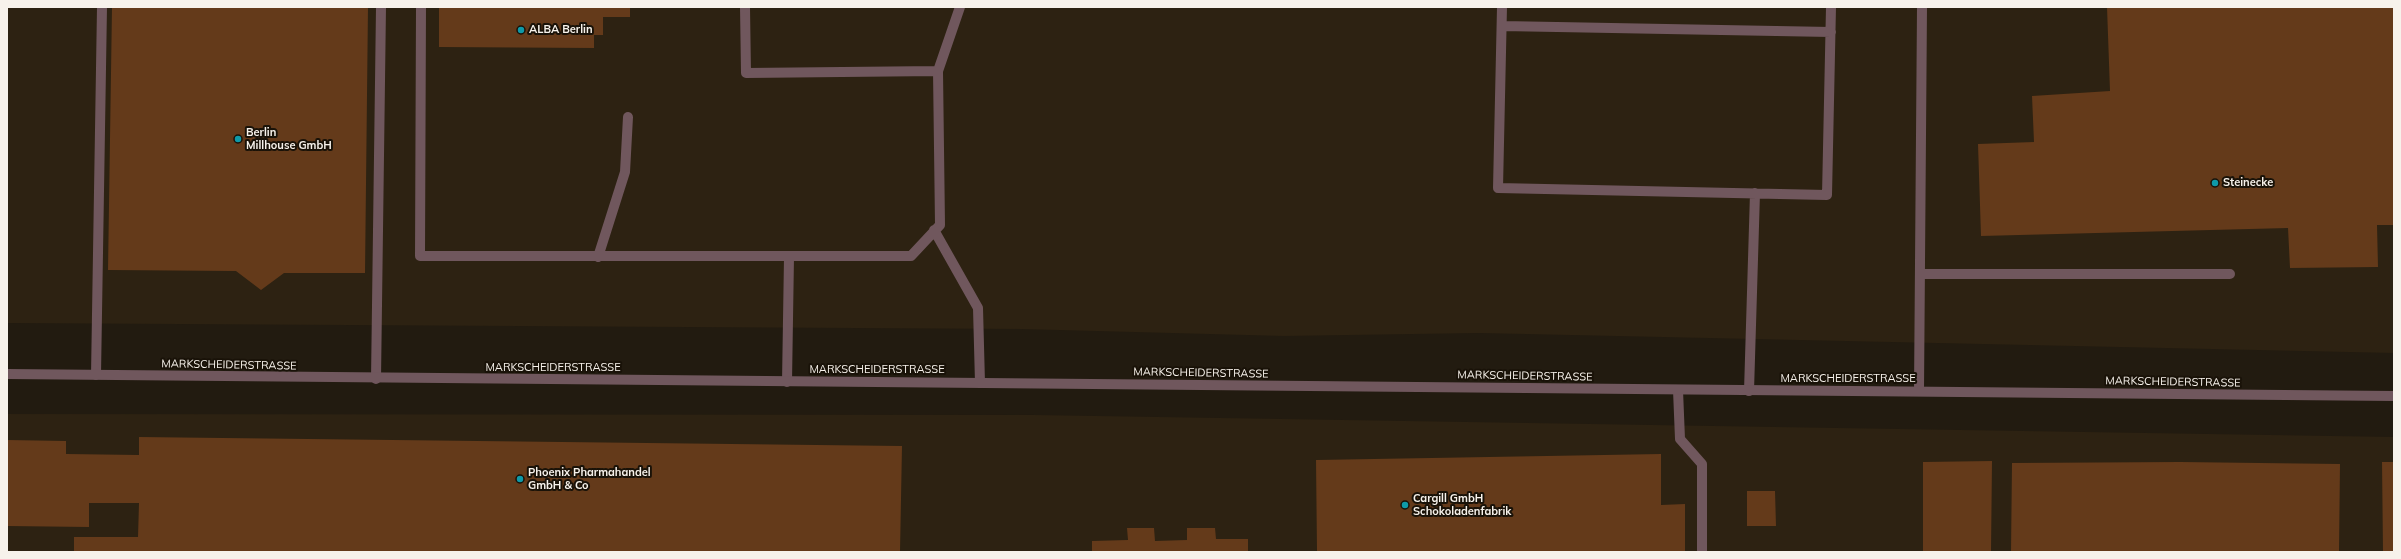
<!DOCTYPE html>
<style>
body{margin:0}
#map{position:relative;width:2401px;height:559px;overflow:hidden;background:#221b10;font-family:Mulish,sans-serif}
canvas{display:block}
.frame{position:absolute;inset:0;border:8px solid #f7f2eb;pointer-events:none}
</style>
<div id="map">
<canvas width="2401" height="559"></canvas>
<div class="frame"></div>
</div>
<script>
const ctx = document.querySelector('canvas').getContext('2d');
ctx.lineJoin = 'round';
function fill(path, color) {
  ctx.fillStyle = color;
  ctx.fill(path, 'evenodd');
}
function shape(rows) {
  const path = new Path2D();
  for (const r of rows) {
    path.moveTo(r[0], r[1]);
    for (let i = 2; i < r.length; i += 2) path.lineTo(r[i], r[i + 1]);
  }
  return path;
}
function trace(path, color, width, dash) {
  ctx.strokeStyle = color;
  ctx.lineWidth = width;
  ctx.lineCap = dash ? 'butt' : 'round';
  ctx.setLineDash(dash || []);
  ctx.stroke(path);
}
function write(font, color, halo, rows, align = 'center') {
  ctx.font = font + ' Mulish,sans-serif';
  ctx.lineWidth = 4;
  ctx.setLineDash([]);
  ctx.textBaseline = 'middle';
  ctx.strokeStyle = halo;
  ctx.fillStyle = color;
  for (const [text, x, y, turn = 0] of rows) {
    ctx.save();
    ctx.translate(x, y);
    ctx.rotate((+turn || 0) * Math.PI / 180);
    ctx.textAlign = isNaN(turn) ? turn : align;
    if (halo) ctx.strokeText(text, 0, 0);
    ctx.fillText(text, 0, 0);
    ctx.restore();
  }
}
const built = shape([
 [7,7,2394,7,2394,353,1479,333,1284,336,1021,329,7,323],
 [7,414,1035,415,2394,437,2394,552,7,552]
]);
const building = shape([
 [112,7,368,7,365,273,284,273,261,290,236,271,108,270],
 [439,7,630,7,630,17,603,17,603,35,594,35,594,48,439,47],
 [2107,7,2394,7,2394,225,2377,225,2378,267,2290,268,2288,228,1981,236,1978,144,2034,142,2032,96,2110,91],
 [139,437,902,446,900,552,74,552,74,537,138,537,139,503,89,503,89,527,7,526,7,440,66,441,66,454,139,455],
 [1661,454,1661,505,1685,504,1685,552,1317,551,1316,460],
 [1992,461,1991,552,1923,552,1923,462],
 [2180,462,2340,464,2339,552,2011,552,2012,463],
 [2382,462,2394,462,2394,552,2383,552],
 [1747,491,1775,491,1776,526,1747,526],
 [1127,528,1154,528,1155,541,1187,540,1187,528,1215,528,1216,539,1248,539,1248,552,1092,552,1092,541,1128,540]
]);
const service = shape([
 [421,7,420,256,911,256,940,225,938,71,746,73,745,7],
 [1502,7,1498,188,1827,195,1831,7],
 [1502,26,1831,32],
 [938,71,960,7],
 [934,230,978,308,980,383],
 [598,257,625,172,628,117],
 [1920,274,2230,274],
 [96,375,102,7],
 [376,379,381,7],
 [787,382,789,257],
 [1678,390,1680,439,1702,464,1702,552],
 [1749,391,1755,193],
 [1919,391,1922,7]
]);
const minor = shape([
 [7,374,2394,396]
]);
const markers = [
 [521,30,4,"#0f9aa8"],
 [238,139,4,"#0f9aa8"],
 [2215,183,4,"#0f9aa8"],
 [520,479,4,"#0f9aa8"],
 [1405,505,4,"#0f9aa8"]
];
const poiNames = [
 ["ALBA Berlin",529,30],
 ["Berlin",246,133],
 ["Millhouse GmbH",246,146],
 ["Steinecke",2223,183],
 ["Phoenix Pharmahandel",528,473],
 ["GmbH & Co",528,486],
 ["Cargill GmbH",1413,499],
 ["Schokoladenfabrik",1413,512]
];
const streetNames = [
 ["MARKSCHEIDERSTRASSE",229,365,1],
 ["MARKSCHEIDERSTRASSE",553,368],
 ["MARKSCHEIDERSTRASSE",877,370],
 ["MARKSCHEIDERSTRASSE",1201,373,1],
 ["MARKSCHEIDERSTRASSE",1525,376,1],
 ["MARKSCHEIDERSTRASSE",1848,379],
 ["MARKSCHEIDERSTRASSE",2173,382,1]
];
fill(built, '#2d2212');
fill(building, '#643a1a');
trace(service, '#70575d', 10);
trace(minor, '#70575d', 10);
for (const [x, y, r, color] of markers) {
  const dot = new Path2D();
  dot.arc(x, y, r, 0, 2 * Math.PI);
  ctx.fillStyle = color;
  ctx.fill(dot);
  trace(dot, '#191208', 1.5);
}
write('bold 11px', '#f7f2eb', '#191208', poiNames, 'left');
write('11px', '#f7f2eb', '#191208', streetNames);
</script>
